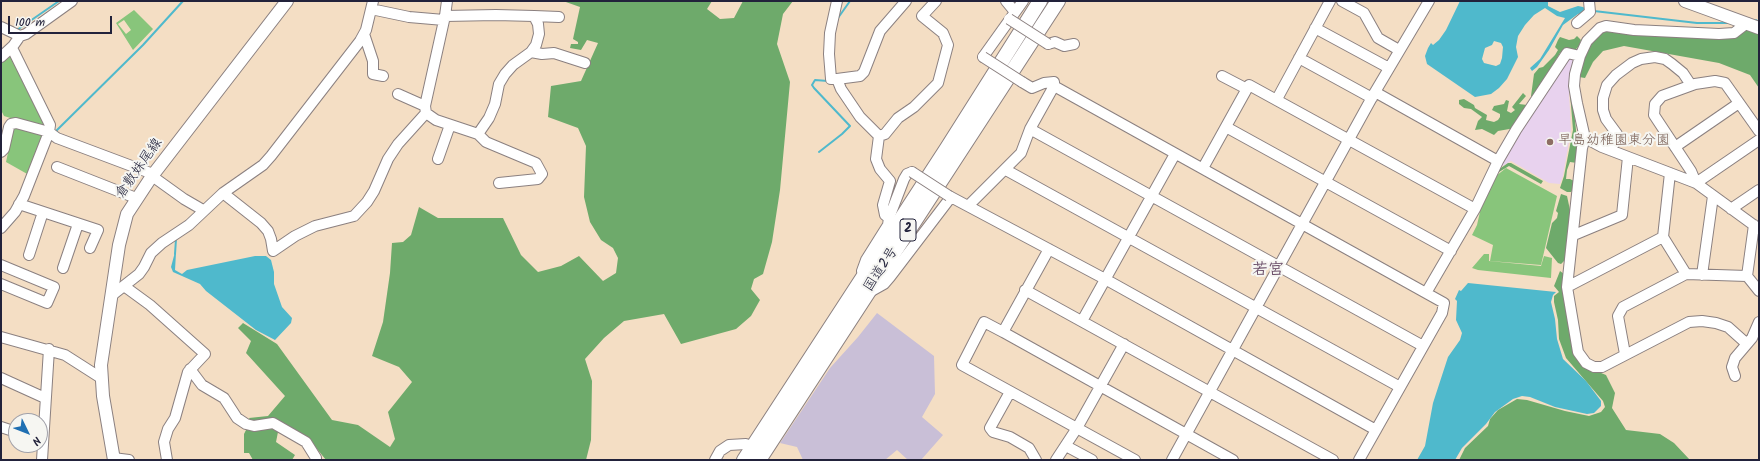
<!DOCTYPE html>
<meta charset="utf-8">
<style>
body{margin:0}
#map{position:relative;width:1760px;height:461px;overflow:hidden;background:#f4dec4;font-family:Kalam,sans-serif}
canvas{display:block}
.frame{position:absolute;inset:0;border:2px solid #22223b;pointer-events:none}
.north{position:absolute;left:8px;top:413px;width:40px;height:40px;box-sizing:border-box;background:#f6f6f2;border:1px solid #a1a1a9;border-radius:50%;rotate:133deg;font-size:11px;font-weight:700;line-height:16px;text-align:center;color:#22223b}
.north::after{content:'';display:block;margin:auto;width:14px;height:18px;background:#1f6fb2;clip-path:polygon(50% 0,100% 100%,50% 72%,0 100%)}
.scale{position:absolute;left:8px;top:16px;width:104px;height:18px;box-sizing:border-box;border:2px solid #22223b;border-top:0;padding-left:5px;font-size:12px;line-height:14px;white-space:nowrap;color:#22223b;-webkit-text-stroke:3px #f6f6f2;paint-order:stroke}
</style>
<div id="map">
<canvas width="1760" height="461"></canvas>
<div class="frame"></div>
<div class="north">N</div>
<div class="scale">100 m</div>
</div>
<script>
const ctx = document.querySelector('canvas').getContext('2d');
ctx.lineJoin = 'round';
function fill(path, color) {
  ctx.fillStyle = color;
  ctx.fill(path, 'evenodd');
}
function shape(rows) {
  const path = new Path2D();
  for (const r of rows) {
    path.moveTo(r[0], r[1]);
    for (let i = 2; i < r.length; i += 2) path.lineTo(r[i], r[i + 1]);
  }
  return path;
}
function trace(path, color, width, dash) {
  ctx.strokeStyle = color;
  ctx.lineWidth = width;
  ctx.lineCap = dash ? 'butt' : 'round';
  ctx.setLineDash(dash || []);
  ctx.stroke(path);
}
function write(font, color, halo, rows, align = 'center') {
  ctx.font = font + ' Kalam,"Klee One",sans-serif';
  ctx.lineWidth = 4;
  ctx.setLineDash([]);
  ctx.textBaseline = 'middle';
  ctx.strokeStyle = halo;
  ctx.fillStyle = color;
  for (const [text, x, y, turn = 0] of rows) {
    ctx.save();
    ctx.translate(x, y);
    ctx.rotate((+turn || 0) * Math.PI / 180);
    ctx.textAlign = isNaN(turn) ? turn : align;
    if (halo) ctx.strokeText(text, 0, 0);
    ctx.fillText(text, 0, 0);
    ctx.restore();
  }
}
const built = shape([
 [1571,58,1575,61,1572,91,1569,92,1571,130,1563,176,1560,184,1549,183,1511,161,1501,167,1499,167,1518,131,1567,59]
]);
const industrial = shape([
 [877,313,934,356,935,394,922,417,943,435,921,460,908,460,897,450,885,460,803,460,797,447,780,443,830,368,858,337]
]);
const green = shape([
 [134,10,153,29,133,50,116,23],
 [124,20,131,30,126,34,118,24],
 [11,52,46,124,45,129,4,116,1,110,1,61],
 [17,126,43,134,29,175,6,162,13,129],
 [1506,168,1557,196,1541,265,1490,261,1493,245,1472,235,1477,225,1482,203,1496,176],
 [1484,254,1489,254,1489,261,1541,266,1544,256,1552,258,1551,278,1478,270,1472,268]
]);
const forest = shape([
 [563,1,712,1,707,9,720,19,734,18,743,1,793,1,783,14,777,44,790,82,780,190,772,242,763,274,754,279,751,289,760,300,751,316,736,329,681,344,664,314,624,321,604,338,585,359,592,381,591,440,586,460,326,460,309,439,287,426,251,423,249,418,268,416,285,396,246,353,251,341,238,328,243,323,277,344,332,420,358,425,390,447,395,439,388,412,412,382,399,367,372,356,383,322,390,273,392,243,403,242,411,235,419,207,438,218,503,218,521,255,538,272,561,266,579,256,603,281,616,273,618,258,613,248,601,240,590,222,584,197,586,146,578,128,548,117,551,86,581,81,598,43,587,40,581,50,570,48,571,44,578,44,578,42,573,39,580,7],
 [1746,28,1759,33,1759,88,1750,75,1719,63,1624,46,1603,51,1593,62,1585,78,1579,77,1588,48,1596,37,1604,31,1720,38],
 [1577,36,1581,40,1579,46,1576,49,1566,50,1560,53,1534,96,1531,96,1534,74,1539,68,1543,67,1555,55,1558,50,1555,47,1558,40,1560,37,1569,40,1574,39],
 [1572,92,1578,149,1577,163,1570,162,1567,170,1566,179,1570,179,1574,181,1574,187,1571,192,1567,192,1560,188,1564,176,1573,130,1570,93],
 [1523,93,1526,96,1519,104,1527,105,1515,128,1498,131,1494,135,1482,129,1475,130,1478,121,1482,117,1471,109,1464,108,1459,104,1459,100,1464,99,1474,105,1475,108,1487,115,1486,120,1494,122,1498,120,1500,117,1500,114,1492,110,1494,106,1504,104,1506,100,1509,101,1507,111,1511,113,1515,110,1512,107],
 [1508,163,1511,163,1543,181,1541,184,1509,166,1499,172,1498,170],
 [1561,194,1567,196,1570,210,1566,259,1561,264,1558,263,1546,248,1552,223,1557,218,1558,213,1556,211],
 [1560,271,1564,274,1563,294,1570,325,1589,368,1606,375,1615,393,1612,408,1626,430,1660,434,1674,443,1690,460,1459,460,1465,448,1488,426,1490,419,1498,410,1517,399,1527,400,1565,411,1589,416,1601,412,1605,407,1603,401,1566,358,1559,339,1558,320,1554,302,1554,296,1559,292,1554,286],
 [273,425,278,432,276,442,295,455,292,460,253,460,249,453,244,453,244,434,247,428]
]);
const water = shape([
 [1460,1,1548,1,1548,6,1560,12,1578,6,1583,7,1588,10,1587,12,1578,14,1563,25,1549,50,1537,67,1532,71,1530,68,1540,59,1565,18,1557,16,1545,8,1534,15,1525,25,1518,36,1516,47,1518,57,1507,79,1499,88,1491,94,1475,97,1427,64,1425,56,1428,48,1431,43,1433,45,1439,40,1446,30],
 [1494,41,1501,43,1503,47,1502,58,1500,64,1496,66,1484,63,1482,59,1485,48,1492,45],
 [175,252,176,253,175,270,182,274,187,270,255,256,266,256,271,260,274,272,274,284,282,307,292,318,291,323,275,340,256,330,206,291,200,284,173,272,171,267],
 [1468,283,1556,292,1553,295,1551,302,1555,319,1557,339,1563,359,1586,381,1601,401,1601,406,1594,413,1587,414,1555,407,1530,397,1522,396,1513,399,1495,412,1486,424,1462,448,1455,460,1417,460,1425,446,1433,403,1448,357,1460,340,1462,333,1456,320,1457,301,1455,299,1459,290,1461,291]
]);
const stream = shape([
 [1594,11,1697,23,1728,23],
 [838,18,850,1],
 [1756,20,1759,22],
 [17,30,59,1],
 [54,133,143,45,183,1],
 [819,152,842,134,850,126,814,88,812,85,815,80,828,81],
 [8,227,15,219],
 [175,254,176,239]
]);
const minor = shape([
 [837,1,830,33,829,54,831,79,837,79],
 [1006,1,1015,12],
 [1342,1,1364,13,1378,38,1399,50],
 [371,9,409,17,444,20],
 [445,16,496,15,534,16,538,24,539,34,536,45,531,52,513,65,505,74,499,84,495,104,489,118,478,134,436,120,426,113,425,106,445,16,447,1],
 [534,16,559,17],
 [1577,23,1590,12,1589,1],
 [1747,23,1734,33,1719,34,1634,30,1606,26,1600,28,1587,41,1580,56,1575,74,1574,86,1577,103,1585,138,1582,148,1567,287,1578,352,1586,363,1594,367,1602,367,1689,322,1702,321,1716,323,1728,327,1747,344],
 [1,27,20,36],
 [1315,28,1389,68],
 [364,34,373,61,373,74,383,76],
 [1048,44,1055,42,1064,46,1074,44],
 [531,52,542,54,554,53,585,63],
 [1,57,13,46,20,36,26,34,72,1],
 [983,57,1023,1],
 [1299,58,1372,98],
 [1222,76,1247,89],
 [1022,82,1032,88,1044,83,1054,82,1054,86],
 [1375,92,1498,161],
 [398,94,425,106],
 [1277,99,1330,1],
 [1226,127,1451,251],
 [1030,129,1423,346],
 [478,134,486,142,536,163,542,174,538,179,499,183],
 [879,136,860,117,841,89,837,79,860,76,864,72,880,31,906,1],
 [879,136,885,134,898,118,914,107,938,83,948,45,943,33,922,16,936,1],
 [879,136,876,159,880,169,890,181,883,205,885,215,889,218],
 [1585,138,1602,147,1696,183,1759,229],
 [1675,147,1739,103],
 [1610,150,1617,139,1617,134,1606,119,1603,110,1603,98,1607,85,1616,75,1632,63,1641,59,1655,57,1665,59,1672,64,1683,73,1691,85],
 [1,152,4,149,9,127,11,124,16,123,49,132,57,138,153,174],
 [438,159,450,125],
 [57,167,136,198],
 [1203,168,1249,85,1475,209],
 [1006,170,1400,387],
 [1670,173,1663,237,1686,274],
 [152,176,184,199,203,210],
 [1696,183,1691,171,1654,115,1655,104,1662,96,1695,84,1715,81,1725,83,1759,131],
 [1696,183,1759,140],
 [223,193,261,223,268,231,271,239,273,251,295,236,315,226,354,216,367,202,374,191,388,159,398,144,426,113],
 [949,196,1105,279,1376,430],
 [19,204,98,230,90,248],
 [968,206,1021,153,1030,129,1054,86,1444,303,1442,313,1359,460],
 [1731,209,1759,190],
 [1,228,15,212,24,196,49,132,50,125,12,48],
 [1574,235,1622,215,1628,157],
 [1049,249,1003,332,984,322,962,365,1135,460],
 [29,255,43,212],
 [1,265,54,287,47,303,1,284],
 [63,268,78,224],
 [862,271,866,260,888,225,889,218,904,179,907,174,912,172],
 [1702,275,1713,196],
 [1747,276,1754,225],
 [124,286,150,305,205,354,188,372,175,418,168,429,164,442,167,460],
 [1567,287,1663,237],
 [1025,290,1333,460],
 [868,293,884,284,890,277,951,197],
 [1426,293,1475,209,1498,161,1516,130,1567,53,1580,56],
 [111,296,139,274,144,267,151,253,162,243,189,225,223,193,263,165,271,156,360,41,366,30,373,1],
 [1082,321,1175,154],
 [1003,332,1233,460],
 [1,337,65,355,101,378],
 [1625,354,1618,316,1623,307,1686,274,1747,276,1759,291],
 [190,369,202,385,224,398,237,418,246,424,254,426,273,423,306,442,316,458],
 [1735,376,1732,367,1735,358,1752,338,1759,322],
 [1,378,45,398],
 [1010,392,990,428,993,432,1010,437,1029,448,1036,460],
 [1,427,16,432],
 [1066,446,1092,460],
 [113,458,129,460],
 [42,460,49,349],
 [715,460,720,451,729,445,746,444,753,447],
 [1056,460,1077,428,1124,344],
 [1172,460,1375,92,1429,1]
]);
const major = shape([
 [1685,1,1759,28],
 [114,460,103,396,101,365,119,245,127,214,152,176,287,1]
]);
const highway = shape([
 [744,460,947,148,1040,1],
 [759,460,1058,1]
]);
const minorBridge = shape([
 [1009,19,1048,44],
 [983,57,1022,82],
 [912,172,949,196]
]);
const markers = [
 [1550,142,4,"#8d6e63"]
];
const shields = [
 [908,230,16]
];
const shieldNames = [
 ["2",908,230]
];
const educationNames = [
 ["早島幼稚園東分園",1558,142]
];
const streetNames = [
 ["倉敷妹尾線",140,169,-55],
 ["国道2号",882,270,-57]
];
const quarterNames = [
 ["若宮",1268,271]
];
fill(built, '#e8d2ee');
fill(industrial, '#c9bfd7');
fill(green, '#88c57b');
fill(forest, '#6eaa6b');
fill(water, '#4fb9cc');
trace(stream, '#4fb9cc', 2);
trace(minor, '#8b8080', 12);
trace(major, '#8b8080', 14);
trace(highway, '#8b8080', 16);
trace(minor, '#fff', 10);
trace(major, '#fff', 12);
trace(highway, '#fff', 14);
trace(minorBridge, '#8b8080', 12, []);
trace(minorBridge, '#fff', 10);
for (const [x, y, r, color] of markers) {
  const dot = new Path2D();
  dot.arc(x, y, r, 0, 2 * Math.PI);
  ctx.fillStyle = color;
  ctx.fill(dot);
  trace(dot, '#f6f6f2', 1.5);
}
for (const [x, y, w] of shields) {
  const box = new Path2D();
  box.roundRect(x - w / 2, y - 11, w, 22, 3);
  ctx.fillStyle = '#f6f6f2';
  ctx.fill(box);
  trace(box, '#22223b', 1);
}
write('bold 13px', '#22223b', null, shieldNames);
write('14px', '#785e54', '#f6f6f2', educationNames, 'left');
write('14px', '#22223b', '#f6f6f2', streetNames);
write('bold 16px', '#6c506a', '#f6f6f2', quarterNames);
</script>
